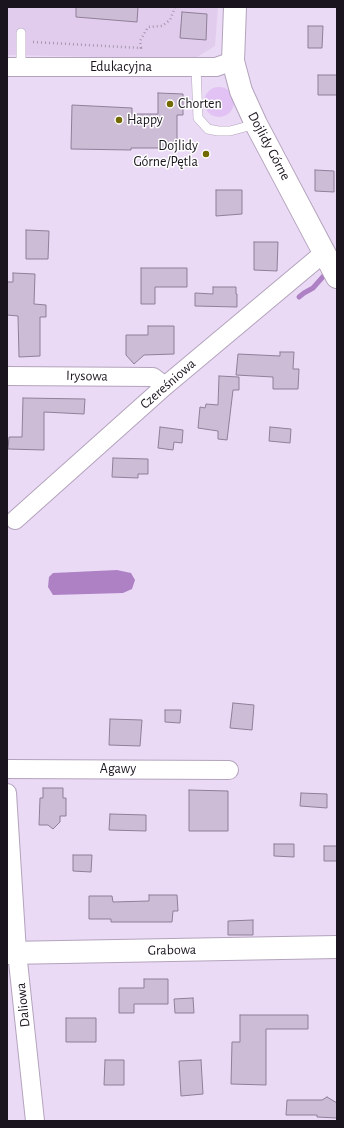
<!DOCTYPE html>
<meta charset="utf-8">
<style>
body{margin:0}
#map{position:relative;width:344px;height:1128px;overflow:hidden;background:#ebdaf5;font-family:"Alegreya Sans",sans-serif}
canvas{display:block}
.frame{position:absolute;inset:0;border:8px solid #1a141e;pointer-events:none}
</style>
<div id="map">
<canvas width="344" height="1128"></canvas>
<div class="frame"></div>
</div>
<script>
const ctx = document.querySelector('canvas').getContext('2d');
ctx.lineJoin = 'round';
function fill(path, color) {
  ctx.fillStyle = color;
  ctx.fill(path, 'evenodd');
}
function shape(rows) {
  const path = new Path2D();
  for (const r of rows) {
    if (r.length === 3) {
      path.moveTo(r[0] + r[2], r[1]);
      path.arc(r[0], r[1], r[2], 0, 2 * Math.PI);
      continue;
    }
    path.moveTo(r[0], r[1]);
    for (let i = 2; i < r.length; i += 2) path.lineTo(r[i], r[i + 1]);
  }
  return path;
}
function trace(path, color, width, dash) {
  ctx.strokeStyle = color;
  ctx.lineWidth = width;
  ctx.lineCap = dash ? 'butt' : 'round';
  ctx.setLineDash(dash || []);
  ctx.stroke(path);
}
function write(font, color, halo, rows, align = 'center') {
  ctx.font = font + ' "Alegreya Sans",sans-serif';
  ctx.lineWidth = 3;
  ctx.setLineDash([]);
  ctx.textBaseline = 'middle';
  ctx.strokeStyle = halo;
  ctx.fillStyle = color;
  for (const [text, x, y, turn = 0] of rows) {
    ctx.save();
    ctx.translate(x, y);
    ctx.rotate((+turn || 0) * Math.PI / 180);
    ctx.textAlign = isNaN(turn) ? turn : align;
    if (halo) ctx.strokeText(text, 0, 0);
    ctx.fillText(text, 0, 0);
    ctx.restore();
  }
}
const built = shape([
 [7,7,218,7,215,46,194,59,7,55]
]);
const green = shape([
 [219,102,15]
]);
const water = shape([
 [117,570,131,573,135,580,132,589,123,593,53,595,48,587,49,577,53,573]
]);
const stream = shape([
 [299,297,304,293,313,288,328,271]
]);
const building = shape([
 [76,7,138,7,137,22,76,17,76,7],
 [182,12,207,14,206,40,180,38,182,12],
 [308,26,323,26,322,48,308,48,308,26],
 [318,75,337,75,337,95,318,95,318,75],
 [158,93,183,94,183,115,177,115,177,148,131,148,131,150,71,149,72,105,132,108,132,114,158,114,158,93],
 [315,170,334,171,334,192,315,191,315,170],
 [216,190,242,190,242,214,216,216,216,190],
 [26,230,49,231,48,259,26,259,26,230],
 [254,242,278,242,277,271,254,270,254,242],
 [141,268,187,268,187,287,155,287,155,304,141,304,141,268],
 [13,273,35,274,34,304,46,305,46,317,40,317,40,356,19,357,18,316,7,315,7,282,13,282,13,273],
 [213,287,236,287,236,294,237,294,237,307,195,306,195,293,213,294,213,287],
 [148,326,174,326,174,354,144,355,134,364,126,355,126,335,148,335,148,326],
 [280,352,294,352,293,369,299,369,298,389,273,389,273,377,236,375,238,354,280,356,280,352],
 [219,376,239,377,239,390,233,390,227,440,218,439,218,431,198,428,200,407,205,408,206,404,218,405,219,376],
 [23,398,85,399,84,414,44,412,44,450,8,449,9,437,22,437,23,398],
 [160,427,183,430,182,443,174,442,173,450,158,448,160,427],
 [270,427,291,429,290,443,269,441,270,427],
 [113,458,148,459,148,474,138,474,138,478,112,477,113,458],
 [233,703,254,705,252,730,230,728,233,703],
 [165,710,181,710,180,723,165,722,165,710],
 [110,719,142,720,140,746,109,745,110,719],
 [43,788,63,788,63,798,66,798,66,816,60,816,60,822,53,829,48,825,39,825,40,798,43,798,43,788],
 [189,790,228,791,228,831,189,831,189,790],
 [301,793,327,794,327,808,300,806,301,793],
 [110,814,146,815,146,831,109,830,110,814],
 [274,844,294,844,294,857,274,856,274,844],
 [324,846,337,846,337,861,324,861,324,846],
 [73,855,92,855,91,872,73,871,73,855],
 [149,895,177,895,178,911,173,911,172,922,111,922,111,919,89,919,89,896,112,896,113,902,149,901,149,895],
 [253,920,253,935,228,935,228,921,253,920],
 [144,979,168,979,168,1004,134,1004,134,1013,119,1013,119,988,144,988,144,979],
 [193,998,194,1013,175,1013,174,999,193,998],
 [240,1015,308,1015,308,1029,266,1029,266,1085,231,1084,232,1042,240,1042,240,1015],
 [66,1018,96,1018,96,1042,66,1042,66,1018],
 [105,1060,124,1060,124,1085,104,1085,105,1060],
 [201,1060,203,1094,181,1096,179,1061,201,1060],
 [327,1097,337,1103,337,1118,317,1117,317,1115,286,1115,287,1100,322,1100,327,1097]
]);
const path = shape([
 [33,42,141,48,141,51],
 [141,48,140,41,148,27,162,26,170,20,175,7]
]);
const service = shape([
 [21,33,21,67],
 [196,68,198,118,208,129,218,131,230,131,256,124]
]);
const minor = shape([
 [7,67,216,67,233,61],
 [7,376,153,377,165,386],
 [15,520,165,386,325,252],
 [7,769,229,770],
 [7,793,17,952,35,1121]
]);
const tertiary = shape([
 [235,7,233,61,241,91,256,124,337,277],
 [7,953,337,947]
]);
const markers = [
 [170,104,4,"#726900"],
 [119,120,4,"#726900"],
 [206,154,4,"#726900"]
];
const streetNames = [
 ["Edukacyjna",121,67],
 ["Dojlidy Górne",269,146,62],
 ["Irysowa",87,376,1],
 ["Czereśniowa",168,384,-41],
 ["Agawy",118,769],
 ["Grabowa",172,950,-1],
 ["Daliowa",23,1005,-96]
];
const poiNames = [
 ["Chorten",178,104],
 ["Happy",127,120],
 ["Dojlidy",198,146,"right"],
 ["Górne/Pętla",198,162,"right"]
];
fill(built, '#e1cced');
fill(green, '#e2c1f4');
fill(water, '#ae81c5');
trace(stream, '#ae81c5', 5);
fill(building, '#cdbcd6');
trace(building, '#8f7f97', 1);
trace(service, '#b3a3bc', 10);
trace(minor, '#b3a3bc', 20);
trace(tertiary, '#b3a3bc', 24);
trace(path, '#a497ac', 2.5, [1, 3]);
trace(service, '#fff', 9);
trace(minor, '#fff', 18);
trace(tertiary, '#fff', 22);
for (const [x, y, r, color] of markers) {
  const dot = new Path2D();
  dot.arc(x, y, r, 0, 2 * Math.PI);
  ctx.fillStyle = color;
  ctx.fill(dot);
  trace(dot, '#fff', 1.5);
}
write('14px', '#1a141e', '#fff', streetNames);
write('14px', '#1a141e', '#fff', poiNames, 'left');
</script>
